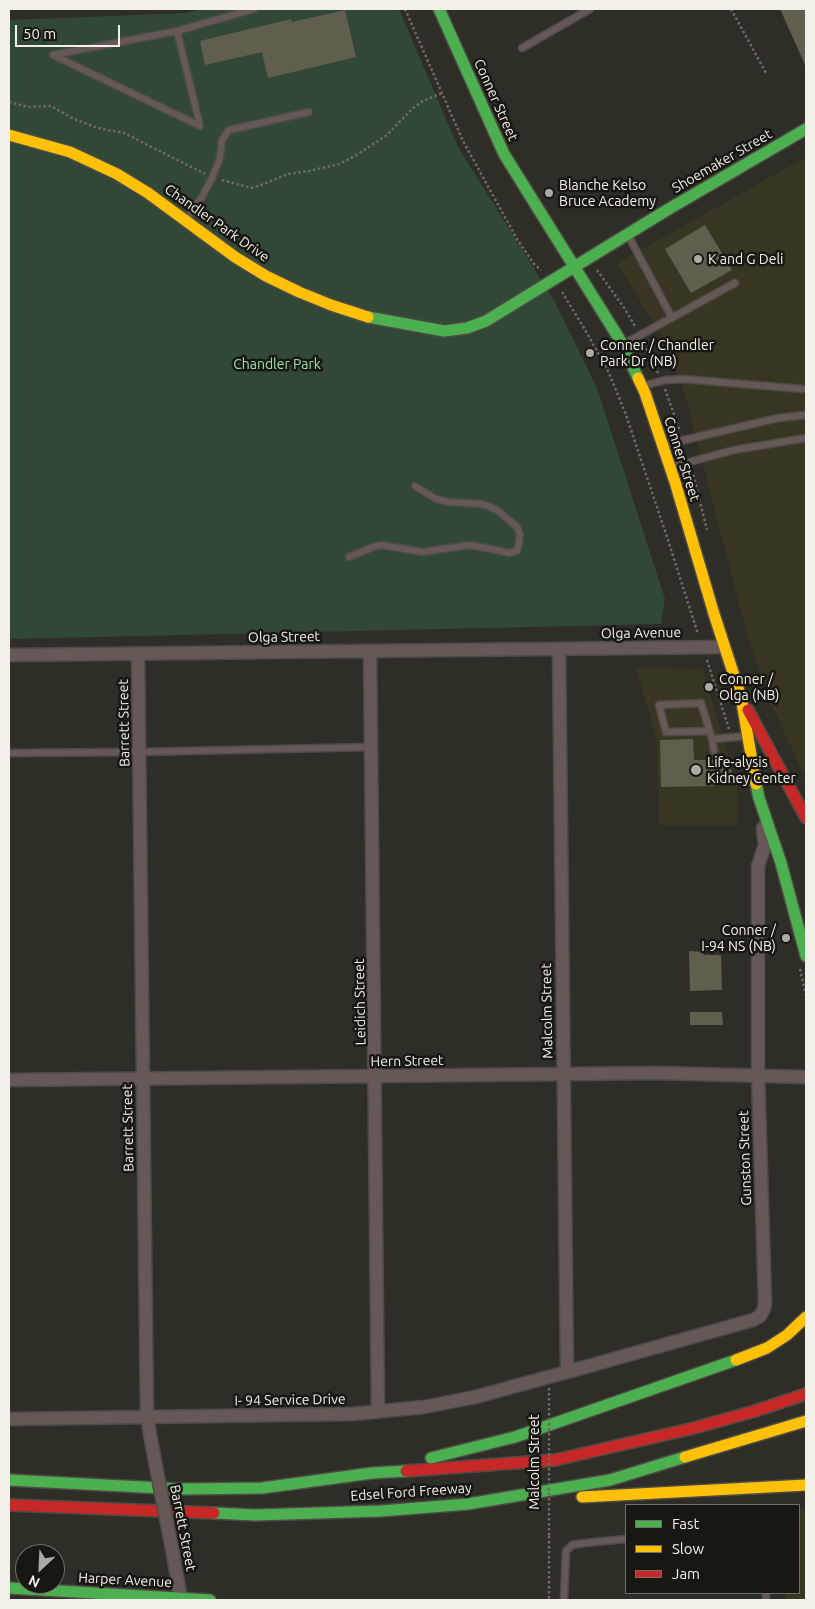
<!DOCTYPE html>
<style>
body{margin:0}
#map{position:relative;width:815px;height:1609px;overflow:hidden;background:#2e2d26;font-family:Ubuntu,sans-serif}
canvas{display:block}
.frame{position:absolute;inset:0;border:10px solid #f2f0e8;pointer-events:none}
.legend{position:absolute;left:625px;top:1504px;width:175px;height:90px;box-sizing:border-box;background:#191712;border:1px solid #706e68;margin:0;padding:6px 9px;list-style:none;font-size:15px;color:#f2f0e8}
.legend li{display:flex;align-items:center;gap:10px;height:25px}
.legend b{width:25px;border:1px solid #706e68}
.north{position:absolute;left:15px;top:1544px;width:50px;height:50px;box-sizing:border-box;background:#191712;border:1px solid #706e68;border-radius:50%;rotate:205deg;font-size:14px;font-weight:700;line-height:20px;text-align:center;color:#f2f0e8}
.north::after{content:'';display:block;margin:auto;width:18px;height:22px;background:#adaca4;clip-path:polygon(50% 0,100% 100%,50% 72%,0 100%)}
.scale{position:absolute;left:15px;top:25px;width:105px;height:22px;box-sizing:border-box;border:2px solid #f2f0e8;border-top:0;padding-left:6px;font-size:15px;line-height:18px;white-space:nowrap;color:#f2f0e8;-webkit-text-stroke:4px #191712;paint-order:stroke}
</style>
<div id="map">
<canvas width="815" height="1609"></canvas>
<div class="frame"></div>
<ul class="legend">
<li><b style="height:6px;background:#4caf50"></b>Fast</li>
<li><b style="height:6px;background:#ffc107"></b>Slow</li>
<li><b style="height:6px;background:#c62828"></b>Jam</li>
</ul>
<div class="north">N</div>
<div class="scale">50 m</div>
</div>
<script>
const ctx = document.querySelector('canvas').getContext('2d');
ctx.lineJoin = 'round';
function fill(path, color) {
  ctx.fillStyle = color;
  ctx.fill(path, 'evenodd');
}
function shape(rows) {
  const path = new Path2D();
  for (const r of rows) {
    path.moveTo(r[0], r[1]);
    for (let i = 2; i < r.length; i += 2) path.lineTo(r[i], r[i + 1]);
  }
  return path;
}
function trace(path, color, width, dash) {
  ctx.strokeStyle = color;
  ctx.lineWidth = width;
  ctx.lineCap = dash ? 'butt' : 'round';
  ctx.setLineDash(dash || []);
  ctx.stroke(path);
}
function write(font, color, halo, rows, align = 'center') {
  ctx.font = font + ' Ubuntu,sans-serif';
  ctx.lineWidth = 5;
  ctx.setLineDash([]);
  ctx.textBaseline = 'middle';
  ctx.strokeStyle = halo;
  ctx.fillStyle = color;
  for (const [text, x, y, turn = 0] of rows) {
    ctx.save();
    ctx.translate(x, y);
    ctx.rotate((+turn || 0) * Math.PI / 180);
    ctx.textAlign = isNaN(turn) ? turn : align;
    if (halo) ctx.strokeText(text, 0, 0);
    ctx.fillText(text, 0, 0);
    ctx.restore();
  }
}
const built = shape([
 [806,157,806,780,770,701,746,631,685,394,666,344,617,263],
 [636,668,702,669,737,782,737,825,659,825,657,740],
 [806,1509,806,1600,786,1600,786,1593,799,1593,799,1510]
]);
const green = shape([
 [201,9,399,9,458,147,555,302,597,388,665,599,661,624,9,639,9,20,186,13]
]);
const building = shape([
 [780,9,806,9,806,67],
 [345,10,356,57,268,78,262,52,205,65,200,41,291,19,292,22],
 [705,225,732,270,691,293,665,249],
 [693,739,694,760,728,760,734,779,717,779,717,786,661,787,660,740],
 [689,951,704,952,704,955,721,955,722,990,690,991],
 [690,1012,722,1012,723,1025,690,1025]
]);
const path = shape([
 [405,9,463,141,517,239,534,264,541,270],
 [731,9,766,73],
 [9,102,28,107,51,106,74,119,98,128,124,133,205,174],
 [222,180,251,188,261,185,288,174,309,171,339,164,355,156,387,135,412,109,421,102,442,93],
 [597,270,625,309,636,328],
 [562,292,584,328,608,371,625,412,667,537,698,634],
 [644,344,658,373],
 [665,389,680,431],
 [692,470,707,530],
 [707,660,729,729],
 [800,969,806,996],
 [549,1536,549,1600]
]);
const lane = shape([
 [177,31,200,126],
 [522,48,590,9],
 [53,55,177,31,254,9],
 [53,55,200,126],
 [186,220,202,197,212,178,220,158,222,140,229,130,309,112],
 [628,235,672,318],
 [624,344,735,283],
 [643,386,665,380,683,379,803,389],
 [663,445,778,418,806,415],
 [671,467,734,450,806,438],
 [349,557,373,547,381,545,422,552,470,545,501,551,509,553,517,551,519,543,520,534,517,527,497,510,483,504,448,502,436,499,415,486],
 [709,731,666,732,659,705,701,703,712,739,714,751],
 [712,739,748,736],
 [9,753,139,752,372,747],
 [766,1593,766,1600],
 [564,1600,566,1551,572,1545,585,1543,626,1539]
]);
const street = shape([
 [559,649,567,1372],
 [370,651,378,1412],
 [138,654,147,1417,152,1446],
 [9,655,724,647],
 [9,1080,657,1073,806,1077],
 [9,1419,352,1414,424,1407,475,1397,567,1372,753,1320,760,1316,764,1309,765,1302,758,1075,758,866,765,845,763,828],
 [173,1554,181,1600]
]);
const fast = shape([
 [439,9,504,154,620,340,638,378],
 [368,317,444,331,467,328,486,321,667,210,806,129],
 [756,784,759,798,781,863,806,956],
 [431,1458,515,1437,736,1360],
 [9,1480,180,1489,262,1488,372,1473,406,1471],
 [214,1513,255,1515,381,1511,468,1504,610,1480,685,1457],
 [9,1588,210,1600]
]);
const slow = shape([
 [9,135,70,152,117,174,148,193,235,257,266,276,299,292,331,305,368,317],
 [638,378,645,393,675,482,714,614,741,697,756,784],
 [736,1360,767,1348,787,1335,806,1317],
 [685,1457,806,1421],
 [582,1497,806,1485]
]);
const jam = shape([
 [748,710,806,818],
 [406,1471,555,1460,694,1428,755,1411,806,1394],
 [9,1505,214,1513]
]);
const pathBridge = shape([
 [549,1388,549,1536]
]);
const streetBridge = shape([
 [152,1446,173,1554]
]);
const markers = [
 [549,193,5,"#adaca4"],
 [698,259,5,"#adaca4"],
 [590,353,5,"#adaca4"],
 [709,687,5,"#adaca4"],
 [696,770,6,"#adaca4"],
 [786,938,5,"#adaca4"]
];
const streetNames = [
 ["Conner Street",496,100,66],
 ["Shoemaker Street",722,161,-30],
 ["Chandler Park Drive",217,223,35],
 ["Conner Street",682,459,72],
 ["Olga Avenue",641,633,-1],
 ["Olga Street",284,637,-1],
 ["Barrett Street",124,723,-91],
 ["Leidich Street",360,1002,-91],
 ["Malcolm Street",547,1011,-91],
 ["Hern Street",407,1061,-1],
 ["Barrett Street",128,1128,-91],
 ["Gunston Street",745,1158,-92],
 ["I- 94 Service Drive",290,1400,-1],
 ["Malcolm Street",534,1462,-90],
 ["Edsel Ford Freeway",411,1492,-4],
 ["Barrett Street",183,1528,79],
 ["Harper Avenue",125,1580,3]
];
const poiNames = [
 ["Blanche Kelso",559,185],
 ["Bruce Academy",559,201],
 ["K and G Deli",708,259],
 ["Conner / Chandler",600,345],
 ["Park Dr (NB)",600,361],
 ["Conner /",719,679],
 ["Olga (NB)",719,695],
 ["Life-alysis",707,762],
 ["Kidney Center",707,778],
 ["Conner /",776,930,"right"],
 ["I-94 NS (NB)",776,946,"right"]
];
const parkNames = [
 ["Chandler Park",277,364]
];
fill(built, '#393523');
fill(green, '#314836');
fill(building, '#615e50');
trace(lane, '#4d4b46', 9);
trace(street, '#4d4b46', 15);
trace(fast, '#4d4b46', 14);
trace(slow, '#4d4b46', 14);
trace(jam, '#4d4b46', 14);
trace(path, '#716966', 2.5, [2.5, 2.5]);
trace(lane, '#655855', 6);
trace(street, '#655855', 12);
trace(fast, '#4caf50', 11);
trace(slow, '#ffc107', 11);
trace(jam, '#c62828', 11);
trace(streetBridge, '#4d4b46', 15, []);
trace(pathBridge, '#716966', 2.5, [2.5, 2.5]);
trace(streetBridge, '#655855', 12);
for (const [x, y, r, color] of markers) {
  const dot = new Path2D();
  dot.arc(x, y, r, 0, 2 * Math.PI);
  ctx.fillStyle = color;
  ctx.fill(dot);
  trace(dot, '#191712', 2);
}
write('14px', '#f2f0e8', '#191712', streetNames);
write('14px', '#f2f0e8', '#191712', poiNames, 'left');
write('14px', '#97e3ad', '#191712', parkNames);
</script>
